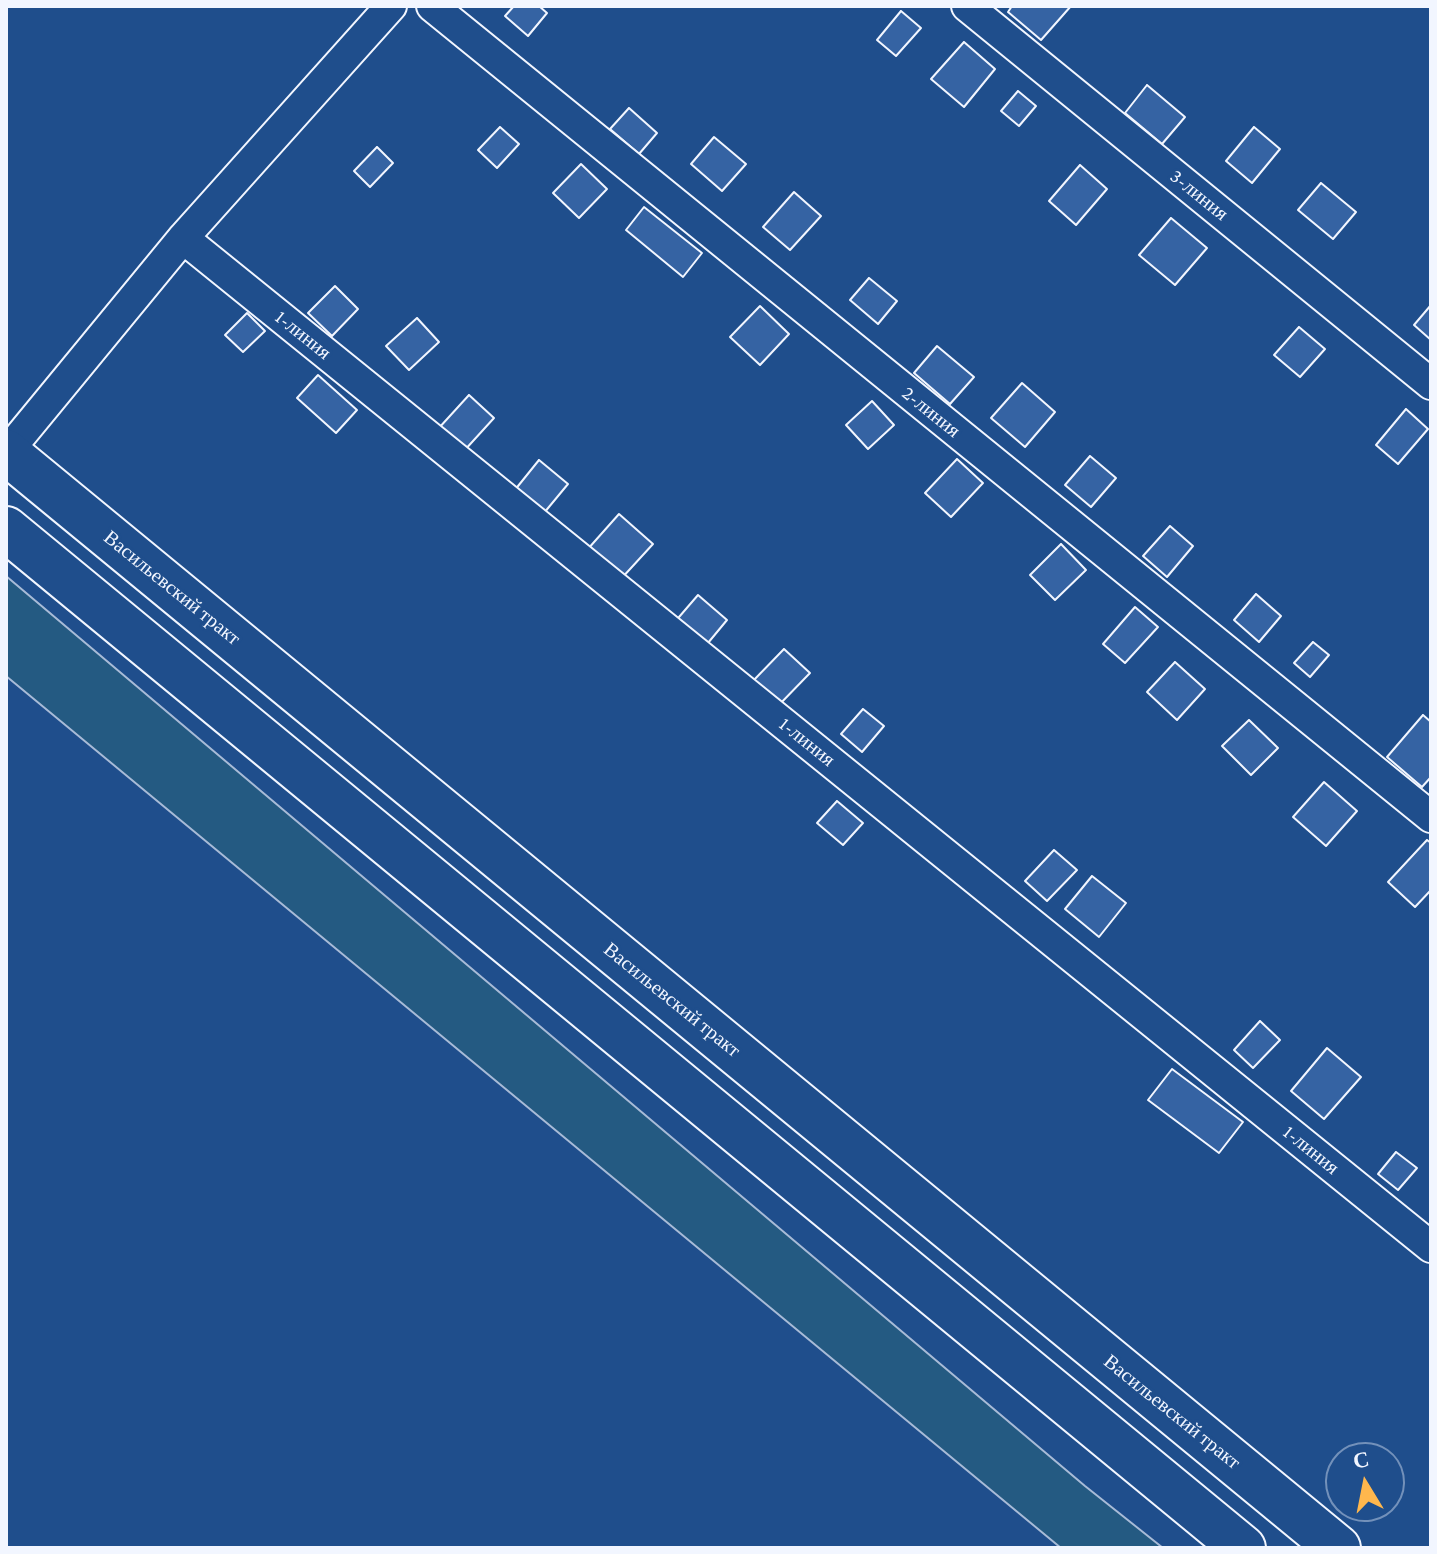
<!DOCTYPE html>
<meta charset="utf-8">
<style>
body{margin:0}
#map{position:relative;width:1437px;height:1554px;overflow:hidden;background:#1f4e8c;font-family:"Crimson Pro",serif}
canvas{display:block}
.frame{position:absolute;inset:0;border:8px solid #f2f6ff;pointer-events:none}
.north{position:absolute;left:1325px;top:1442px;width:80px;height:80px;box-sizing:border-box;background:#1f4e8c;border:2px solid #7391ba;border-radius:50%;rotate:350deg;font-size:22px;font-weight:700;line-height:32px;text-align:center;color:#f2f6ff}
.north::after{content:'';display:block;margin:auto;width:28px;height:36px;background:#ffb74d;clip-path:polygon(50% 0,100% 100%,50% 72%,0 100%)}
</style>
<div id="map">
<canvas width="1437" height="1554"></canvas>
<div class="frame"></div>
<div class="north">С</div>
</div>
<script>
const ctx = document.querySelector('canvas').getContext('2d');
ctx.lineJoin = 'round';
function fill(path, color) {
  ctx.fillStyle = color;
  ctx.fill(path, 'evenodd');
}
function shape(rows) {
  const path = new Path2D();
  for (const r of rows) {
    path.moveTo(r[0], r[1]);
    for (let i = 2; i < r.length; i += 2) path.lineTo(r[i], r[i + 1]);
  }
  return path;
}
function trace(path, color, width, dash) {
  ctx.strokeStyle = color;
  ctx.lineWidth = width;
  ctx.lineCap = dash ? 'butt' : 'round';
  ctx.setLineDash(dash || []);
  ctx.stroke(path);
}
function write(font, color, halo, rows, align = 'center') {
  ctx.font = font + ' "Crimson Pro",serif';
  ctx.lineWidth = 6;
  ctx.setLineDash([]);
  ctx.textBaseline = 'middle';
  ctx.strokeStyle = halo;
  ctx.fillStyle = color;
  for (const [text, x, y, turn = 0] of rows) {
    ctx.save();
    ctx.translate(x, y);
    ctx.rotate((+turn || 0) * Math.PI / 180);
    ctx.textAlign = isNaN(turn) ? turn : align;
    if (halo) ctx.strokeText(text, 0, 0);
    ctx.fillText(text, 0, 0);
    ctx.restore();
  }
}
const green = shape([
 [6,576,1085,1486,1163,1548,1061,1548,6,676,6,576]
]);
const building = shape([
 [514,6,539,6,547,13,528,36,505,16,514,6],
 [1012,6,1071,6,1041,40,1008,12,1012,6],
 [901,11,921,28,896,56,877,40,901,11],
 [964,42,995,69,964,107,931,79,964,42],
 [1147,85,1185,117,1162,144,1125,113,1147,85],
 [1018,91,1036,106,1019,126,1001,111,1018,91],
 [629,108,657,133,639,154,610,129,629,108],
 [500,127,519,144,497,168,478,150,500,127],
 [1254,127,1280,149,1252,183,1226,161,1254,127],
 [714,137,746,164,722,191,691,164,714,137],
 [377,147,393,163,370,187,354,171,377,147],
 [581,164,607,189,579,218,553,193,581,164],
 [1080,165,1107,189,1076,225,1049,201,1080,165],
 [1321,183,1356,212,1333,239,1298,210,1321,183],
 [794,192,821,216,790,250,763,227,794,192],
 [644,207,702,253,683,277,626,230,644,207],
 [1171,218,1207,248,1175,285,1139,255,1171,218],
 [869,278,897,301,878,324,850,300,869,278],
 [335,286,358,309,332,336,308,313,335,286],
 [1431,305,1431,340,1414,325,1431,305],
 [760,306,789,334,760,365,730,337,760,306],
 [247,313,265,331,243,352,225,335,247,313],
 [417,318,439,342,409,370,386,346,417,318],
 [1299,327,1325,349,1300,377,1274,355,1299,327],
 [937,346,974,377,950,404,914,373,937,346],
 [318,375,357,410,336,433,297,398,318,375],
 [1022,383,1055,412,1025,447,991,418,1022,383],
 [469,395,494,418,463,452,438,429,469,395],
 [872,401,894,425,868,449,846,425,872,401],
 [1406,409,1428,429,1398,464,1376,445,1406,409],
 [1090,456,1116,478,1091,507,1065,485,1090,456],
 [957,459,983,483,951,517,925,493,957,459],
 [539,460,568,484,539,519,510,496,539,460],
 [619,514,653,544,620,580,587,550,619,514],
 [1170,526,1193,546,1167,577,1143,556,1170,526],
 [1061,544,1086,570,1055,600,1030,575,1061,544],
 [1256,594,1281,616,1259,642,1234,620,1256,594],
 [698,595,727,620,703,649,673,624,698,595],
 [1135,607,1158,627,1125,663,1103,644,1135,607],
 [1313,642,1329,655,1310,677,1294,663,1313,642],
 [784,649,810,673,776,708,751,683,784,649],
 [1175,662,1205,689,1177,720,1147,692,1175,662],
 [863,709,884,726,862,752,841,734,863,709],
 [1423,715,1431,722,1431,777,1422,787,1387,757,1423,715],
 [1249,720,1278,748,1251,775,1222,746,1249,720],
 [1324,782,1357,811,1326,846,1293,817,1324,782],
 [837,801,863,823,843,845,817,823,837,801],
 [1427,840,1431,843,1431,890,1415,907,1388,882,1427,840],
 [1054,850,1077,870,1047,901,1025,881,1054,850],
 [1092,876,1126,903,1099,937,1065,909,1092,876],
 [1260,1021,1280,1040,1253,1068,1234,1050,1260,1021],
 [1327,1048,1361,1077,1324,1119,1291,1091,1327,1048],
 [1172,1069,1243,1122,1219,1153,1148,1100,1172,1069],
 [1396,1152,1417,1168,1398,1190,1378,1174,1396,1152]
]);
const minor = shape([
 [432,6,1431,817],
 [967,6,1431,384],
 [183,238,1431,1247],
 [7,452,183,238,391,6]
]);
const primary = shape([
 [6,452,1338,1548],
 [6,529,1243,1548]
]);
const streetNames = [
 ["3-линия",1199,195,39],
 ["1-линия",303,335,39],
 ["2-линия",931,412,39],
 ["Васильевский тракт",172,588,39],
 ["1-линия",807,742,39],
 ["Васильевский тракт",672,1000,39],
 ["1-линия",1311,1150,39],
 ["Васильевский тракт",1172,1412,39]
];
fill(green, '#245a82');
trace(green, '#a8bbd7', 2);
fill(building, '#3563a3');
trace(building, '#f2f6ff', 2);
trace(minor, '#f2f6ff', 34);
trace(primary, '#f2f6ff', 48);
trace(minor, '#1f4e8c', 30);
trace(primary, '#1f4e8c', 44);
write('20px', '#f2f6ff', '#1f4e8c', streetNames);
</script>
